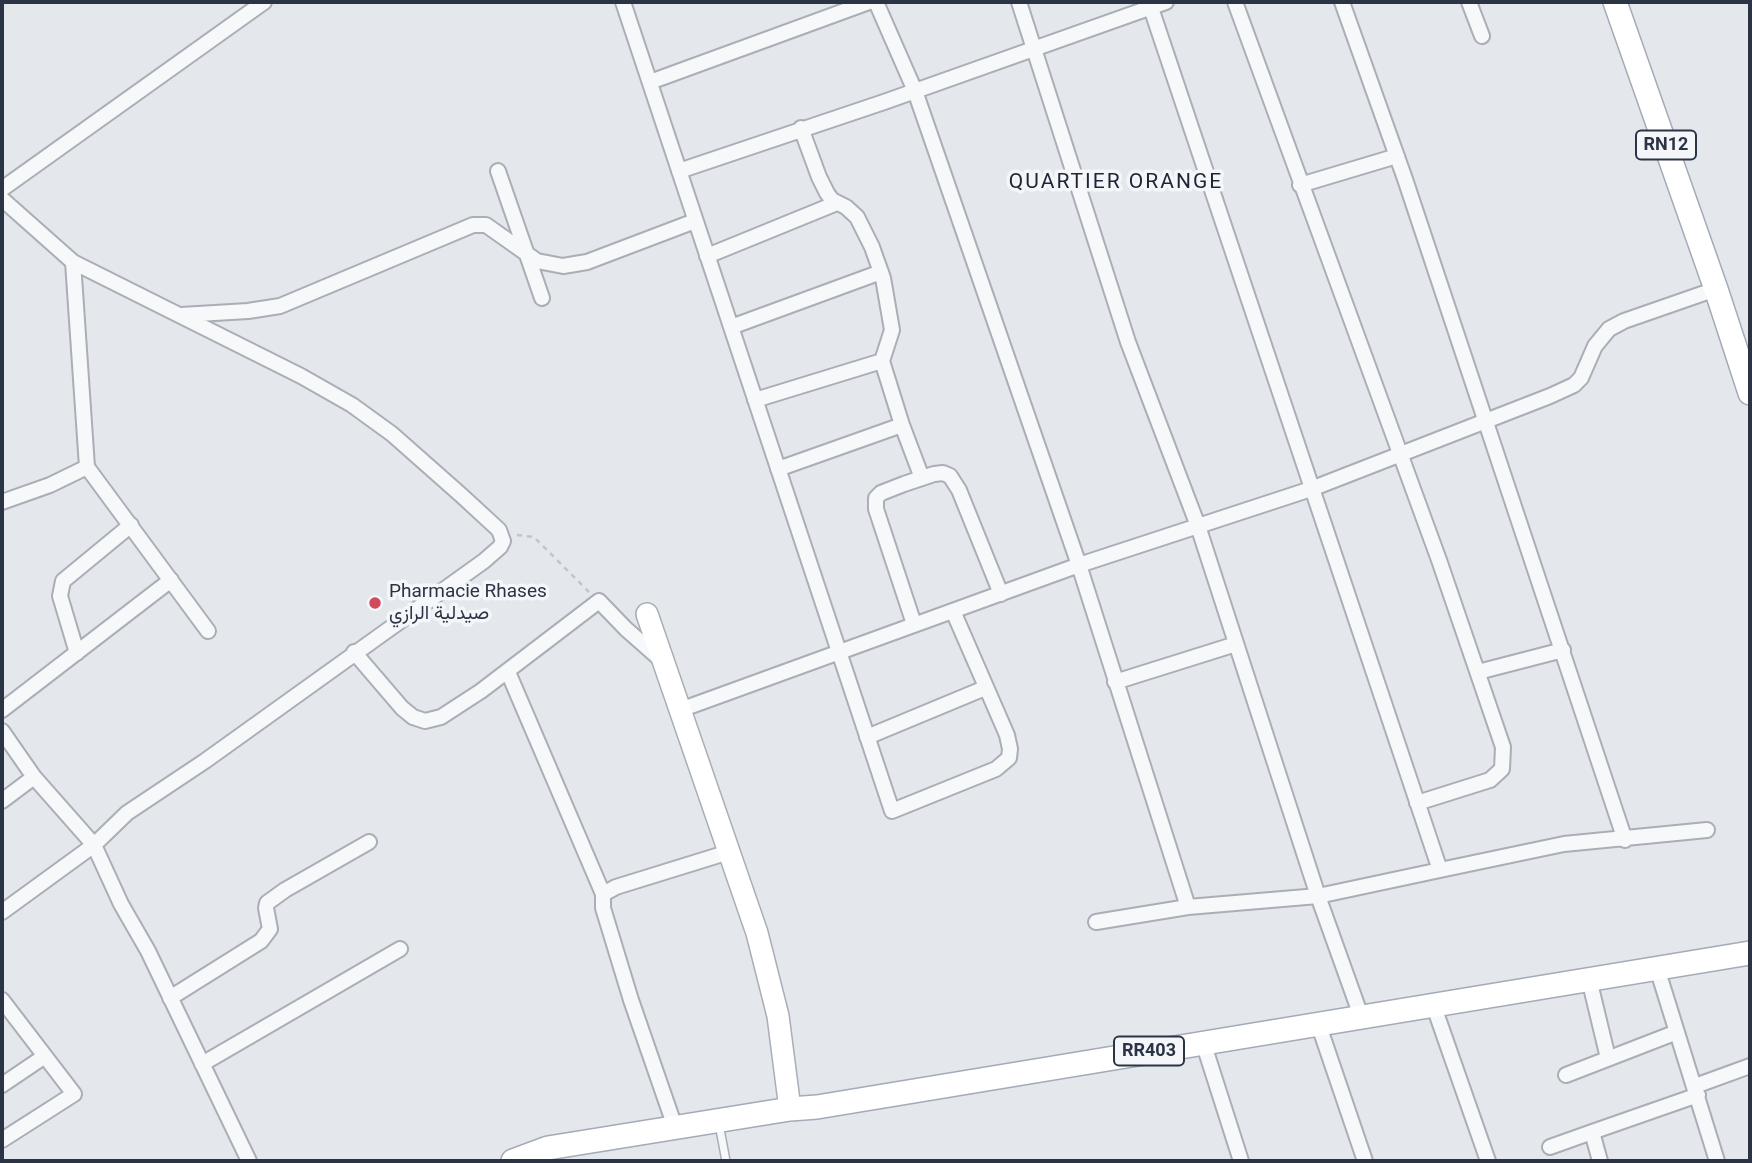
<!DOCTYPE html>
<meta charset="utf-8">
<style>
body{margin:0}
#map{position:relative;width:1752px;height:1163px;overflow:hidden;background:#e4e7ec;font-family:Roboto,sans-serif}
canvas{display:block}
.frame{position:absolute;inset:0;border:4px solid #2b3445;pointer-events:none}
</style>
<div id="map">
<canvas width="1752" height="1163"></canvas>
<div class="frame"></div>
</div>
<script>
const ctx = document.querySelector('canvas').getContext('2d');
ctx.lineJoin = 'round';
function shape(rows) {
  const path = new Path2D();
  for (const r of rows) {
    path.moveTo(r[0], r[1]);
    for (let i = 2; i < r.length; i += 2) path.lineTo(r[i], r[i + 1]);
  }
  return path;
}
function trace(path, color, width, dash) {
  ctx.strokeStyle = color;
  ctx.lineWidth = width;
  ctx.lineCap = dash ? 'butt' : 'round';
  ctx.setLineDash(dash || []);
  ctx.stroke(path);
}
function write(font, color, halo, rows, align = 'center') {
  ctx.font = font + ' Roboto,Vazirmatn,sans-serif';
  ctx.lineWidth = 7;
  ctx.setLineDash([]);
  ctx.textBaseline = 'middle';
  ctx.strokeStyle = halo;
  ctx.fillStyle = color;
  for (const [text, x, y, turn = 0] of rows) {
    ctx.save();
    ctx.translate(x, y);
    ctx.rotate((+turn || 0) * Math.PI / 180);
    ctx.textAlign = isNaN(turn) ? turn : align;
    if (halo) ctx.strokeText(text, 0, 0);
    ctx.fillText(text, 0, 0);
    ctx.restore();
  }
}
const path = shape([
 [517,535,534,537,589,592]
]);
const lane = shape([
 [719,1124,726,1161]
]);
const street = shape([
 [623,2,892,811,996,769,1009,758,1010,749,1007,735,953,611],
 [876,2,915,91,1079,565,1188,907],
 [1019,2,1128,342,1198,526,1318,896,1361,1016],
 [1235,2,1439,560,1503,747,1502,769,1490,780,1417,803],
 [1342,2,1405,179,1625,840],
 [1469,2,1482,36],
 [650,82,869,2],
 [801,128,819,177,827,193,832,200,846,207,857,217,872,247,883,278,892,330,882,361],
 [498,171,542,298],
 [679,171,884,102,1166,2],
 [1300,185,1397,156],
 [2,189,264,2],
 [2,199,73,262,301,376,352,405,392,434,461,495,499,530,503,541,500,547,484,561,205,761,127,813,94,845,2,912],
 [707,256,837,203],
 [181,315,248,311,280,306,473,225,486,225,537,261,563,266,587,262,695,221],
 [731,327,881,272],
 [755,400,882,361,902,425,922,478],
 [87,467,208,631],
 [778,469,902,425],
 [2,502,50,485,87,467,73,262],
 [914,624,876,509,876,498,881,493,904,484,934,474,943,473,950,476,959,490,1001,594],
 [354,652,402,708,413,717,425,721,441,717,481,691,599,601,626,629,660,659],
 [77,653,60,596,63,581,131,525],
 [508,672,603,894],
 [1478,672,1563,650],
 [1115,682,1236,644],
 [2,710,171,580],
 [680,710,1079,565,1311,489,1550,396,1574,385,1581,378,1595,346,1609,329,1624,321,1716,289],
 [2,731,34,777,94,845,121,904,148,951,249,1161],
 [867,737,985,688],
 [2,801,34,777],
 [1440,870,1564,844,1707,830],
 [1096,922,1188,907,1318,896,1440,870,1149,2],
 [1657,968,1717,1161],
 [1589,979,1608,1058],
 [170,998,261,941,270,929,266,908,267,903,285,890,369,842],
 [2,1000,74,1094,2,1140],
 [1433,1004,1488,1161],
 [1318,1023,1365,1161],
 [1203,1042,1241,1161],
 [202,1064,400,949],
 [1566,1075,1677,1032],
 [2,1085,45,1056],
 [1695,1086,1750,1066],
 [675,1127,631,1000,603,908,603,894,616,887,729,852],
 [1550,1147,1592,1132],
 [1600,1161,1592,1132,1698,1095]
]);
const secondary = shape([
 [647,614,757,933,778,1016,790,1109]
]);
const primary = shape([
 [1615,2,1716,289,1750,393],
 [513,1161,548,1148,790,1109,817,1107,1750,953]
]);
const markers = [
 [375,603,7,"#d1495b"]
];
const shields = [
 [1666,145,60],
 [1149,1051,70]
];
const shieldNames = [
 ["RN12",1666,145],
 ["RR403",1149,1051]
];
const poiNames = [
 ["Pharmacie Rhases",389,592],
 ["صيدلية الرازي",389,614]
];
const neighbourhoodNames = [
 ["QUARTIER ORANGE",1116,183]
];
trace(lane, '#a9aeb7', 10);
trace(street, '#a9aeb7', 18);
trace(secondary, '#a9aeb7', 24);
trace(primary, '#a3abb8', 26);
trace(path, '#c2c5cb', 2.5, [5, 5]);
trace(lane, '#f7f8fa', 7);
trace(street, '#f7f8fa', 14);
trace(secondary, '#fff', 21);
trace(primary, '#fff', 23);
for (const [x, y, r, color] of markers) {
  const dot = new Path2D();
  dot.arc(x, y, r, 0, 2 * Math.PI);
  ctx.fillStyle = color;
  ctx.fill(dot);
  trace(dot, '#f4f6f9', 2.5);
}
for (const [x, y, w] of shields) {
  const box = new Path2D();
  box.roundRect(x - w / 2, y - 14.5, w, 29, 5);
  ctx.fillStyle = '#f4f6f9';
  ctx.fill(box);
  trace(box, '#2b3445', 2);
}
write('bold 18px', '#2b3445', null, shieldNames);
write('19px', '#2b3445', '#f4f6f9', poiNames, 'left');
ctx.letterSpacing = '2px';
write('21px', '#1d2536', '#f4f6f9', neighbourhoodNames);
ctx.letterSpacing = '0px';
</script>
